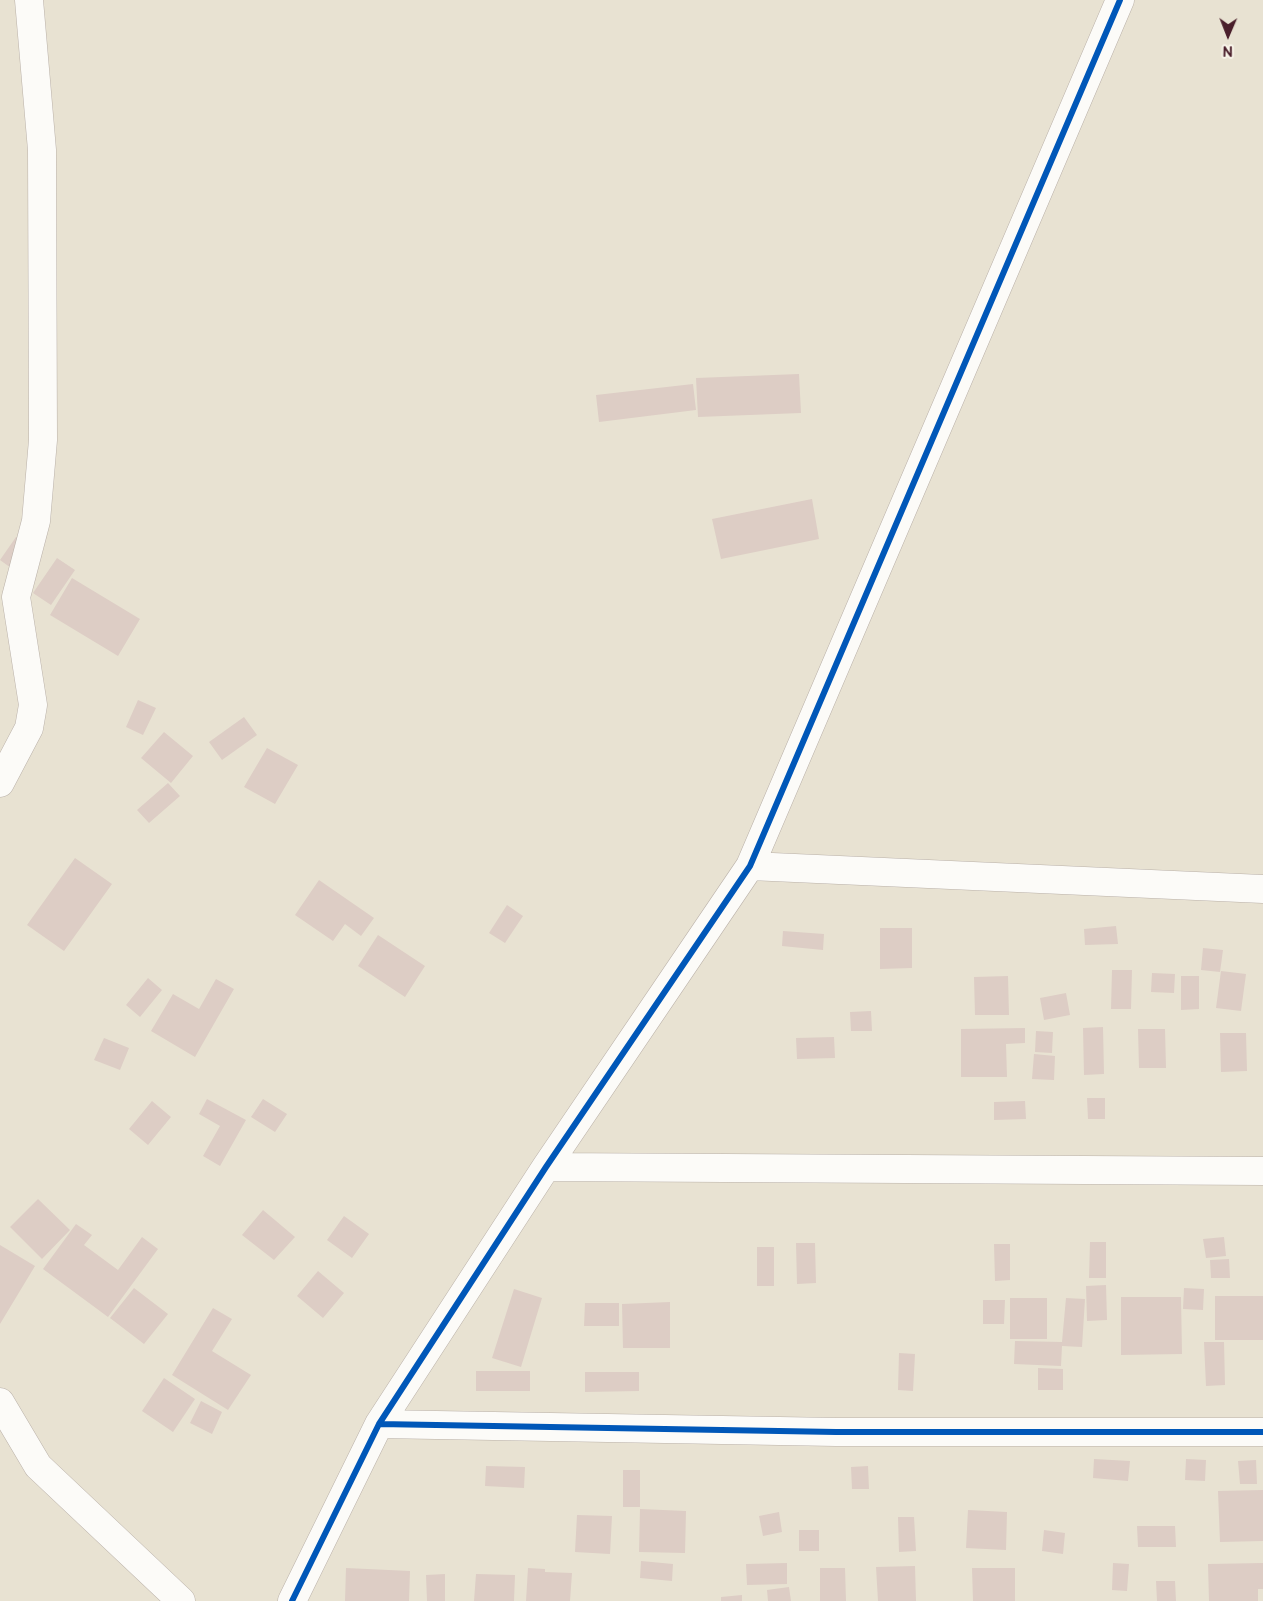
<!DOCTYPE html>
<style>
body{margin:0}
#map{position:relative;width:1263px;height:1601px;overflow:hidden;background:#e8e2d2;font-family:"Balsamiq Sans",sans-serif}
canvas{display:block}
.north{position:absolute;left:1203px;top:10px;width:50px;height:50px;-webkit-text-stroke:4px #f7f3e8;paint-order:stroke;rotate:181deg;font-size:14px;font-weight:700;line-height:20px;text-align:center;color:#4a1f2b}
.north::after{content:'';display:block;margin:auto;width:18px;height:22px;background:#4a1f2b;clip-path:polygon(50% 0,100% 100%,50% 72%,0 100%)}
</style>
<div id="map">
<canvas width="1263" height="1601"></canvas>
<div class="north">N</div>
</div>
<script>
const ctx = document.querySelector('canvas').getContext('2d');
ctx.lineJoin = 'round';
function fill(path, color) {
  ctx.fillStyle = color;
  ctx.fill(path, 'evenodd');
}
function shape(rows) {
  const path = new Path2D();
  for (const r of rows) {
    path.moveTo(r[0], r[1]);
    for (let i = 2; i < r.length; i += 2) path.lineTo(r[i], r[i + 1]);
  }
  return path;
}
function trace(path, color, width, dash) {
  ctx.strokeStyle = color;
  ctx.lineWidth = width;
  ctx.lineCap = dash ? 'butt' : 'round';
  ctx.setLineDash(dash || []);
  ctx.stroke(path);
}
const building = shape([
 [799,374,801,413,698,417,696,378],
 [693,384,696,410,599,422,596,395],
 [812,499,819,539,721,559,712,519],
 [16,537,35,550,18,573,0,560],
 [57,558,75,570,51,605,33,593],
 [72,578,140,619,118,656,50,615],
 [138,700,156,708,143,735,126,727],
 [244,717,257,735,222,760,209,742],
 [164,732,193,756,171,783,141,758],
 [267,748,298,765,275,804,244,787],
 [168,783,180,796,149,823,137,810],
 [75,858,112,884,64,951,27,925],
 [319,880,374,918,361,936,345,924,333,941,295,915],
 [507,905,523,916,505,943,489,933],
 [1116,926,1118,944,1085,945,1084,929],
 [880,928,912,928,912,968,880,969],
 [783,931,824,934,823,950,782,946],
 [378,935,425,966,405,997,358,966],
 [1203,948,1223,950,1220,972,1201,970],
 [1112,970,1132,970,1131,1009,1111,1009],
 [1221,971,1246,974,1241,1011,1216,1008],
 [1152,973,1175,974,1174,993,1151,992],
 [1008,976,1009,1015,975,1015,974,977],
 [1181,976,1199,976,1199,1009,1181,1010],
 [148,978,162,990,140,1017,126,1005],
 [216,979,234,989,195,1057,151,1031,173,994,199,1009],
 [1066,993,1070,1015,1044,1020,1040,998],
 [871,1011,872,1031,851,1031,850,1012],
 [1103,1027,1104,1074,1084,1075,1083,1028],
 [1025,1028,1025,1043,1006,1044,1007,1077,961,1077,961,1029],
 [1138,1029,1165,1029,1166,1068,1139,1068],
 [1036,1031,1053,1032,1052,1053,1035,1052],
 [1220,1033,1246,1033,1247,1071,1221,1072],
 [834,1037,835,1058,797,1059,796,1038],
 [104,1038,129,1048,120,1070,94,1060],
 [1034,1054,1055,1056,1054,1080,1032,1079],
 [1087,1098,1105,1098,1105,1119,1088,1119],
 [207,1099,246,1120,220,1166,203,1156,220,1126,199,1114],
 [263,1099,287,1114,275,1132,251,1117],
 [152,1101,171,1117,148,1145,129,1129],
 [1025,1101,1026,1119,994,1120,994,1102],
 [38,1199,70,1230,42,1259,10,1227],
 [263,1210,295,1237,274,1260,242,1235],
 [344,1216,369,1234,352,1258,327,1240],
 [76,1224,92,1235,84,1245,118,1270,142,1237,158,1249,108,1317,43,1269],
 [1224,1237,1226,1256,1206,1258,1203,1239],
 [1090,1242,1106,1242,1106,1278,1089,1278],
 [796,1243,815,1243,816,1283,797,1284],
 [994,1244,1010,1244,1010,1280,995,1281],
 [0,1245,35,1266,0,1324],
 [757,1247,774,1247,774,1286,757,1286],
 [1229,1259,1230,1278,1211,1278,1210,1260],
 [318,1271,344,1293,323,1318,297,1296],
 [1106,1285,1107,1320,1087,1321,1086,1286],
 [134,1288,168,1314,144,1344,110,1318],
 [1184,1288,1204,1289,1203,1310,1183,1309],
 [514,1289,542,1298,521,1367,492,1358],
 [1215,1296,1263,1296,1263,1340,1215,1340],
 [1121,1297,1181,1297,1182,1354,1121,1355],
 [1010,1298,1047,1298,1047,1339,1010,1339],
 [1066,1298,1085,1299,1082,1347,1062,1346,1061,1366,1014,1364,1015,1341,1062,1342],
 [983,1300,1005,1300,1004,1324,983,1324],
 [670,1302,670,1348,623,1348,622,1304],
 [585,1303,619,1303,619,1326,584,1326],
 [213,1308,232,1319,212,1351,251,1375,228,1410,172,1375],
 [1204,1342,1224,1342,1225,1385,1206,1386],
 [899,1353,915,1354,913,1391,898,1390],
 [1038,1368,1063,1369,1063,1390,1038,1390],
 [476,1371,530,1371,530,1391,476,1391],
 [585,1372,639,1372,639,1391,585,1392],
 [164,1378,195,1399,173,1432,142,1411],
 [201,1401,222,1412,212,1434,190,1423],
 [1094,1459,1130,1461,1128,1481,1093,1478],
 [1186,1459,1206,1460,1205,1481,1185,1480],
 [1256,1460,1257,1484,1240,1484,1238,1461],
 [486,1466,525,1467,524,1488,485,1486],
 [868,1466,869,1489,852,1489,851,1467],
 [623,1470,640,1470,640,1507,623,1507],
 [1263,1490,1263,1541,1220,1542,1218,1491],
 [640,1509,686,1511,685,1553,639,1552],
 [968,1510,1007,1512,1006,1550,966,1548],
 [779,1512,782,1532,763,1536,759,1516],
 [577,1515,612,1516,610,1554,575,1552],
 [898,1517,914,1517,916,1551,899,1552],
 [1137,1526,1175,1526,1176,1547,1138,1547],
 [799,1530,819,1530,819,1551,799,1551],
 [1044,1530,1065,1533,1063,1554,1042,1551],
 [641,1561,673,1564,672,1581,640,1578],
 [787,1563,787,1584,747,1585,746,1564],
 [1113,1563,1129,1564,1127,1591,1112,1590],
 [1263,1563,1263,1589,1258,1589,1258,1601,1209,1601,1208,1564],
 [915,1566,916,1601,878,1601,876,1567],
 [346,1568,410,1571,409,1601,345,1601],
 [528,1568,545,1569,545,1572,572,1573,570,1601,526,1601],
 [820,1568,845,1568,846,1601,820,1601],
 [972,1568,1015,1568,1015,1601,973,1601],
 [445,1574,445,1601,427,1601,426,1575],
 [476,1574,515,1575,514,1601,474,1601],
 [1156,1581,1175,1581,1176,1601,1157,1601],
 [789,1587,791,1601,768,1601,767,1590],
 [742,1595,742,1601,721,1601,721,1597]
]);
const street = shape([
 [0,783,29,728,33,705,16,597,36,521,43,440,42,150,29,0],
 [750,866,1263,889],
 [546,1167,1263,1171],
 [0,1402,38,1466,181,1601],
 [379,1424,836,1432,1263,1432],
 [292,1601,379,1424,546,1167,750,866,1120,0]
]);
const cycleway = shape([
 [379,1424,836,1432,1263,1432],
 [292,1601,379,1424,546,1167,750,866,1120,0]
]);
fill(building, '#ddcdc5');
trace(street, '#b9b0a8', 29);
trace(street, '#fcfbf8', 28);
trace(cycleway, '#0057b8', 6);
</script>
